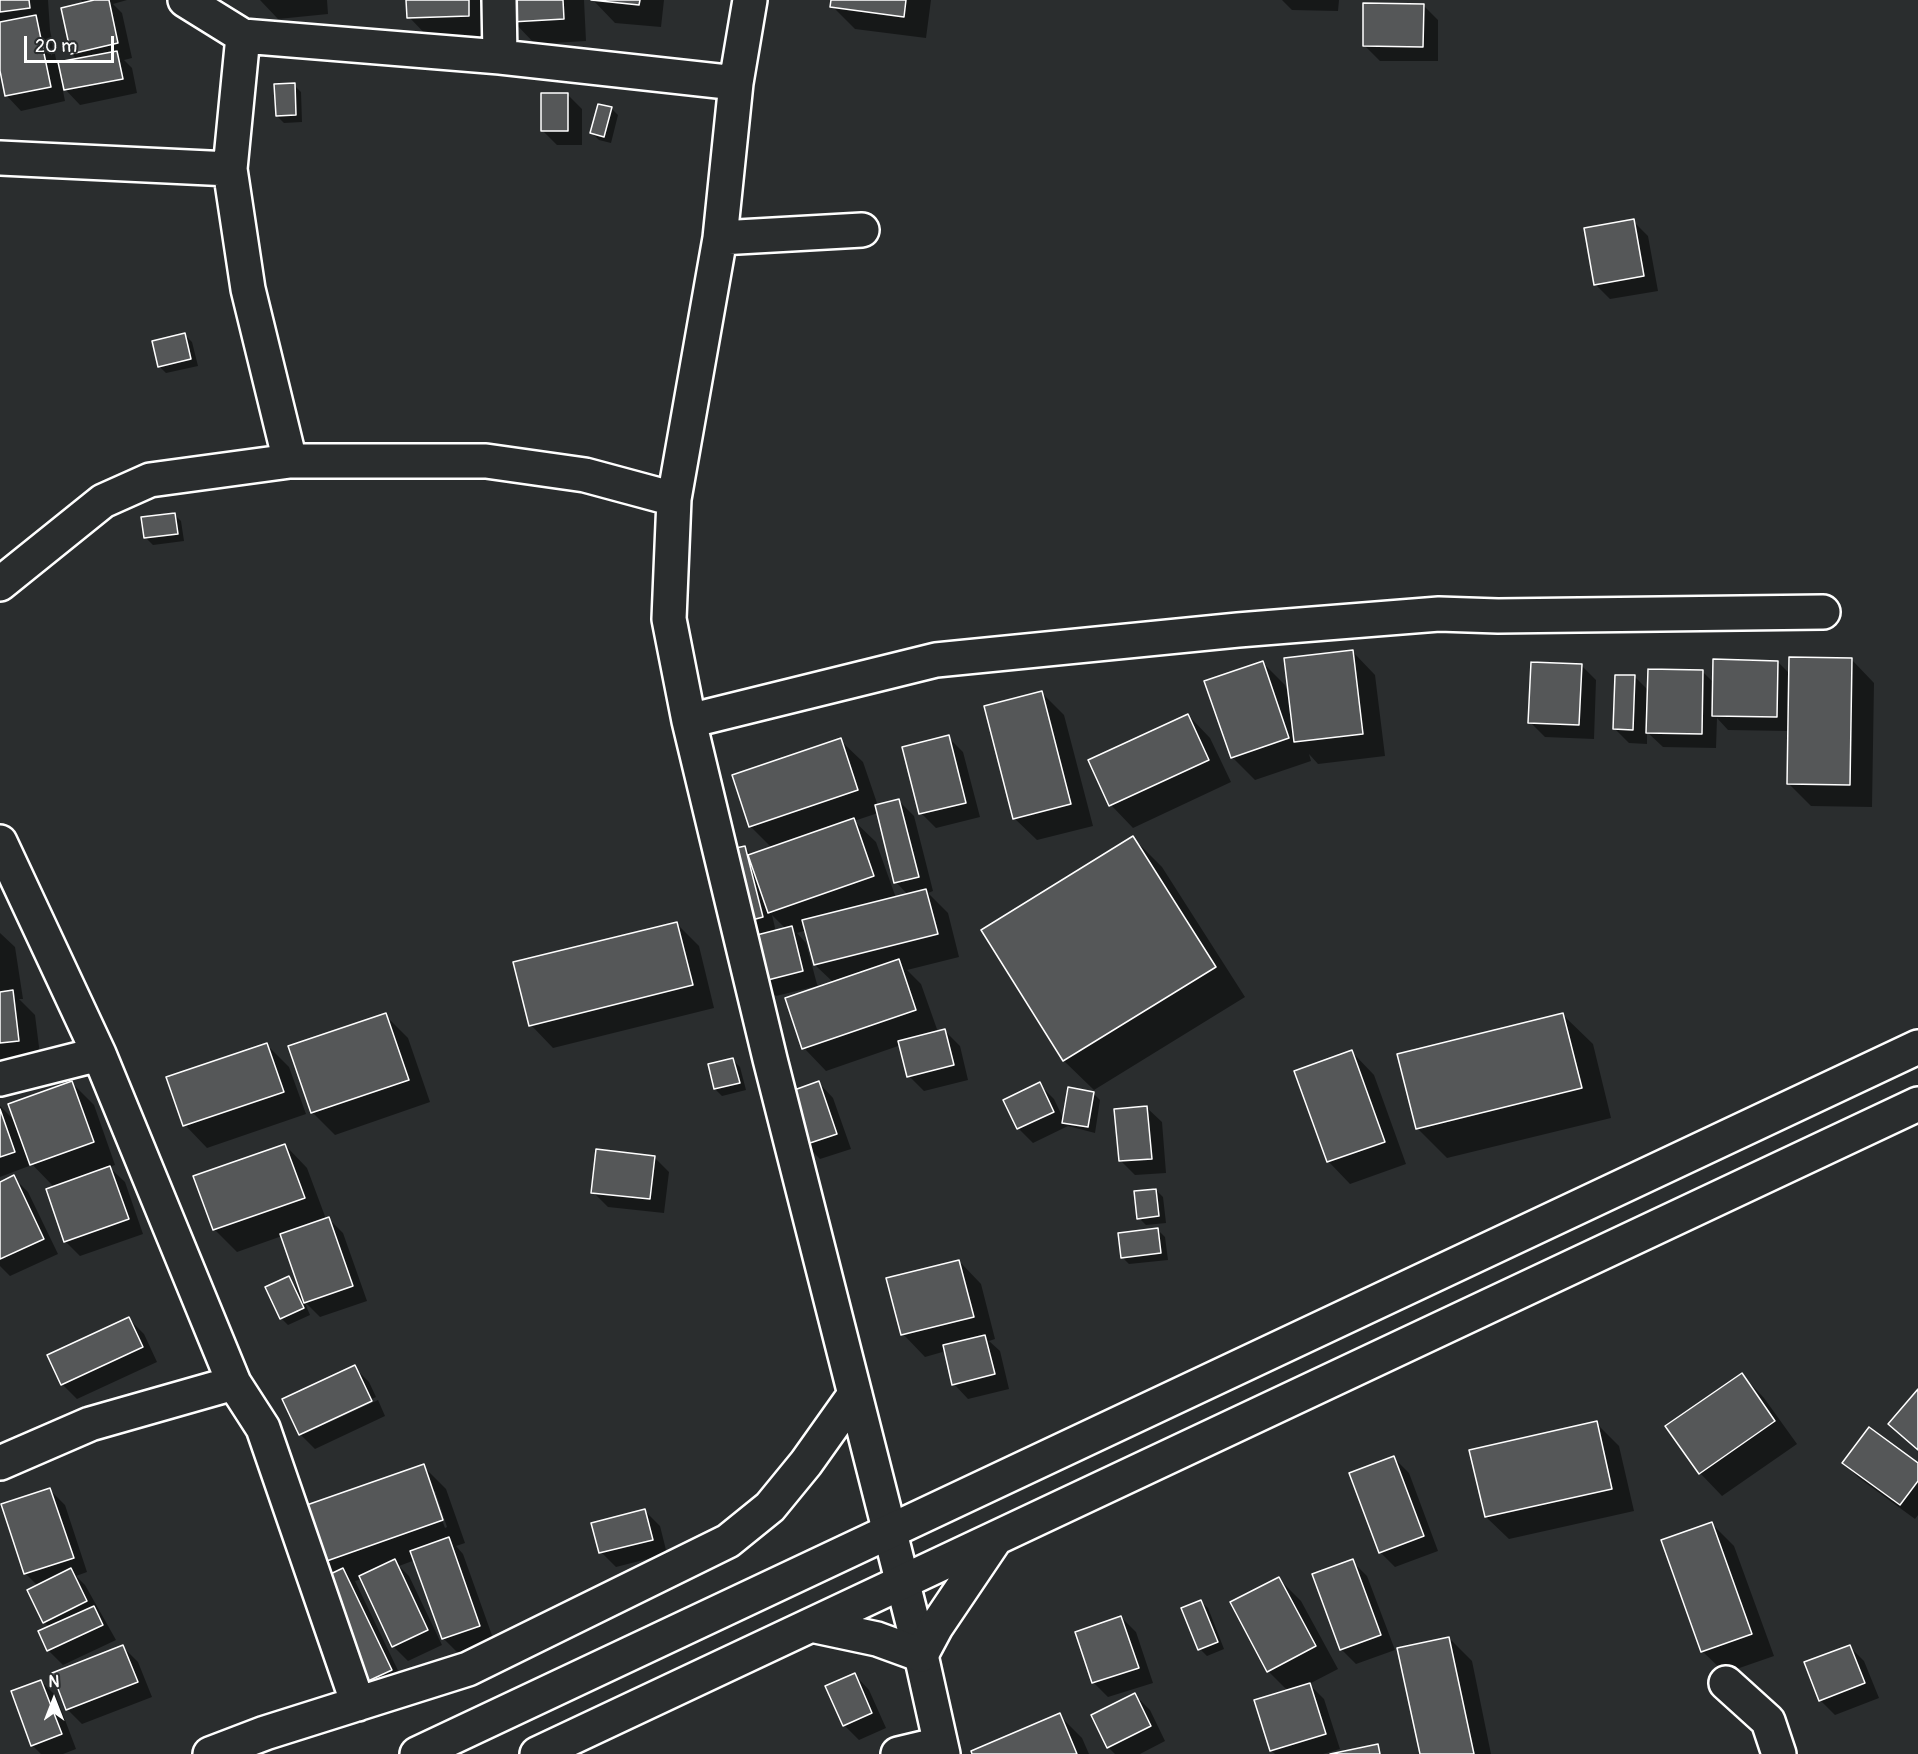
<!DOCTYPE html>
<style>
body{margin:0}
#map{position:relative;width:1918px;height:1754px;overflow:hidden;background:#2a2d2e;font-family:Pangolin,sans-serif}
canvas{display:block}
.north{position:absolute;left:24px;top:1670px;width:60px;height:60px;-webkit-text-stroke:4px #2a2d2e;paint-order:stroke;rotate:0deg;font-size:16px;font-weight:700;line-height:24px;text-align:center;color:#fff}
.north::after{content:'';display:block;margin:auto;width:21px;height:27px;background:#fff;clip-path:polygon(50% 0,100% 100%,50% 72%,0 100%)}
.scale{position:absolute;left:24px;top:36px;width:90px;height:27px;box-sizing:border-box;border:3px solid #fff;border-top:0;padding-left:8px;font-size:18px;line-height:21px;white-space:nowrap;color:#fff;-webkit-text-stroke:4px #2a2d2e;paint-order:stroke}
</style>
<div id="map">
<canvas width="1918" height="1754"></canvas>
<div class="north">N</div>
<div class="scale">20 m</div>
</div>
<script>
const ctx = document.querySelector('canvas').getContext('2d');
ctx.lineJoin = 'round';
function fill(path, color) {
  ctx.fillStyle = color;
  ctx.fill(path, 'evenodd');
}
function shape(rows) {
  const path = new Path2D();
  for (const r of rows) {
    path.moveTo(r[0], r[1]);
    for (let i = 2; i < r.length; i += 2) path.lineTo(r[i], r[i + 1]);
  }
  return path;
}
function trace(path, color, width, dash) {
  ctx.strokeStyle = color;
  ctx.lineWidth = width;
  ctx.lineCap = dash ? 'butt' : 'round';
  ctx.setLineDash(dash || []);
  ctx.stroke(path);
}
const shadow = shape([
 [0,0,48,0,50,30,57,64,78,60,72,54,85,4,81,0,127,0,113,4,122,13,132,58,124,60,132,68,137,93,80,105,62,86,65,101,21,111,7,96,0,63],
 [260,0,327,0,328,14,278,19],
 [408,0,490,0,491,38,431,40,409,17],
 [512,0,584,0,586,41,535,44,513,21],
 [593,0,664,0,661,27,615,23],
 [833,0,931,0,926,38,855,29,832,6],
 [1282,0,1339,0,1338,11,1292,10],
 [1423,5,1438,20,1438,61,1380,61,1365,46],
 [294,85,301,92,302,122,284,123,277,116],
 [567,94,582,109,582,145,557,145,542,130],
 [611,108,618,115,611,143,599,140,592,133],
 [1633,221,1648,236,1658,291,1610,299,1595,284],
 [185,335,192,342,198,366,166,373,159,366],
 [174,514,181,521,184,541,153,545,146,538],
 [1353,652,1375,675,1385,756,1318,764,1309,754,1311,761,1255,780,1232,757,1262,662,1285,685,1289,696],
 [1852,660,1874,683,1872,807,1811,806,1788,783,1789,731,1728,730,1717,718,1716,748,1663,747,1647,732,1647,744,1629,743,1614,728,1634,676,1649,691,1702,671,1714,683,1778,662,1790,674],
 [1581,665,1596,680,1594,739,1545,737,1530,722],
 [1042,693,1064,715,1093,826,1037,840,1014,818],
 [1188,715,1210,738,1231,782,1133,828,1111,805,1090,761],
 [948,737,963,752,980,817,936,828,921,813],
 [840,740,863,762,878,806,899,801,914,816,933,891,928,893,948,913,959,957,907,970,921,984,938,1032,945,1031,960,1046,968,1080,924,1091,909,1076,901,1045,826,1071,804,1048,817,986,776,996,761,981,742,922,744,847,752,855,772,848,750,826],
 [878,813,896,882,908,895,896,898,876,842,854,821],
 [772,915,786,929,776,932],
 [807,930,815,965,834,983,818,988,806,943,797,933],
 [1133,838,1162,867,1245,997,1094,1090,1064,1061,983,931],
 [676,923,699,946,714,1008,553,1048,531,1025],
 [0,933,15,947,23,999,19,999,35,1015,41,1063,0,1068],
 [385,1015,408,1038,430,1102,335,1135,312,1112],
 [1563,1015,1593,1044,1611,1118,1447,1158,1417,1128],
 [267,1045,289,1067,306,1114,207,1148,185,1125],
 [1352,1052,1374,1075,1406,1164,1350,1184,1328,1161],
 [733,1060,740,1067,746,1090,722,1096,715,1089,709,1066],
 [72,1083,94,1105,115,1165,109,1167,125,1182,143,1234,80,1256,65,1241,54,1187,27,1159,29,1166,0,1177,0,1106,16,1122],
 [819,1083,833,1098,851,1149,820,1159,805,1144],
 [1039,1084,1054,1099,1064,1120,1093,1093,1100,1100,1095,1133,1068,1126,1033,1143,1018,1128],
 [1147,1108,1162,1122,1166,1173,1135,1175,1120,1160],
 [285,1145,307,1168,326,1219,328,1218,343,1233,367,1301,320,1317,304,1301,310,1315,288,1325,281,1318,289,1278,300,1292,302,1292,282,1236,237,1252,214,1229],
 [654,1157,669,1172,664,1213,608,1207,593,1192],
 [13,1177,28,1192,58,1254,10,1276,0,1266,0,1183],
 [1156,1190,1163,1197,1166,1223,1146,1225,1139,1218],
 [1158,1230,1165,1237,1168,1260,1129,1264,1122,1257],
 [959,1261,981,1284,995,1339,989,1341,1000,1351,1009,1389,968,1399,954,1384,946,1351,925,1357,903,1334],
 [129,1319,144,1334,157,1362,77,1399,62,1384],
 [354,1367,369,1382,376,1397,304,1431,304,1434,378,1400,385,1416,315,1449,300,1434],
 [1742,1375,1764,1398,1797,1444,1722,1496,1700,1473],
 [1596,1423,1619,1446,1634,1511,1509,1539,1486,1517,1471,1451],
 [1394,1458,1409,1473,1438,1551,1395,1567,1380,1552],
 [1844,1463,1918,1465,1918,1515,1915,1519,1859,1478],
 [423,1466,446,1489,465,1543,456,1546,463,1554,494,1641,458,1653,443,1638,415,1560,399,1566,409,1576,442,1645,408,1661,393,1646,362,1579,355,1581,405,1685,384,1695,369,1680,333,1574,322,1562],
 [431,1491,435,1491,447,1527,445,1528],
 [50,1490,65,1505,87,1572,76,1576,85,1585,116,1640,63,1665,48,1650,50,1627,44,1622,38,1586,25,1573],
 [645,1511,660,1526,667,1554,616,1567,601,1552],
 [1711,1523,1734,1546,1774,1656,1725,1673,1702,1651],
 [1352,1561,1367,1576,1395,1650,1356,1664,1341,1649],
 [1278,1578,1301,1601,1338,1669,1309,1684,1324,1699,1340,1749,1323,1754,1275,1754,1271,1750,1288,1691,1268,1671,1232,1603],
 [1200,1601,1208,1608,1224,1649,1207,1656,1200,1649],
 [1121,1617,1136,1632,1153,1683,1108,1697,1093,1682],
 [1449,1638,1472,1661,1491,1754,1421,1754],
 [1849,1646,1864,1661,1879,1698,1835,1715,1820,1700],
 [123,1647,138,1662,152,1697,82,1724,67,1709],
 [855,1675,869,1690,886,1728,859,1740,844,1725],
 [41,1681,56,1696,76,1749,63,1754,41,1754,32,1745],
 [1135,1695,1150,1710,1165,1741,1140,1754,1115,1754,1108,1747],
 [1059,1715,1082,1738,1089,1754,974,1754]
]);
const building = shape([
 [0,0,29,0,30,8,0,12,0,0],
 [94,0,109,0,118,43,71,54,61,8,94,0],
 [406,0,469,0,469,16,407,18,406,0],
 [510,0,563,0,564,19,511,22,510,0],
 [591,0,640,0,639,5,591,0],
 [831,0,906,0,904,17,830,7,831,0],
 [1363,3,1424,4,1423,47,1363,46,1363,3],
 [36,15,51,87,5,96,0,71,0,22,36,15],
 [117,51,123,79,64,90,58,62,117,51],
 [295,83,296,115,276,116,274,84,295,83],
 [541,93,568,93,568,131,541,131,541,93],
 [598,104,612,107,604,137,590,133,598,104],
 [1634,219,1644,276,1594,285,1584,228,1634,219],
 [185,333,191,359,158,367,152,341,185,333],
 [175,513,178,534,144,538,141,517,175,513],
 [1353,650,1363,734,1294,742,1284,658,1353,650],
 [1789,657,1852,658,1850,785,1787,784,1789,657],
 [1713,659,1778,661,1777,717,1712,716,1713,659],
 [1263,661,1289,738,1231,758,1204,681,1263,661],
 [1531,662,1582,664,1579,725,1528,723,1531,662],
 [1648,669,1703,670,1702,734,1646,733,1648,669],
 [1615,675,1635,675,1633,730,1613,729,1615,675],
 [1042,691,1071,804,1013,819,984,706,1042,691],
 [1188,714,1209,760,1109,806,1088,760,1188,714],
 [949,735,966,803,919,814,902,747,949,735],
 [841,738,858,790,749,827,732,775,841,738],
 [899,799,919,877,894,883,875,805,899,799],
 [854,818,874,876,768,913,748,855,854,818],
 [1133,836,1216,967,1063,1061,981,930,1133,836],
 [745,846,763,917,741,923,723,851,745,846],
 [926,889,938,934,814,965,802,920,926,889],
 [677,922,693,985,529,1026,513,962,677,922],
 [792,926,803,971,760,982,749,937,792,926],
 [899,959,916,1010,802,1049,785,998,899,959],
 [13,990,19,1041,0,1043,0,992,13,990],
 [386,1013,409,1080,311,1113,288,1046,386,1013],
 [1563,1013,1582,1088,1416,1129,1397,1054,1563,1013],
 [945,1029,954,1065,907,1077,898,1041,945,1029],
 [267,1043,284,1092,183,1126,166,1077,267,1043],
 [1352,1050,1385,1142,1327,1162,1294,1071,1352,1050],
 [733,1058,740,1083,714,1089,708,1064,733,1058],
 [72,1081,94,1142,30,1165,8,1104,72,1081],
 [819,1081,837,1134,804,1145,786,1093,819,1081],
 [1040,1082,1054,1112,1017,1129,1003,1100,1040,1082],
 [1068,1087,1094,1092,1088,1127,1062,1123,1068,1087],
 [1147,1106,1152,1159,1119,1161,1114,1109,1147,1106],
 [0,1109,15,1152,0,1157,0,1109],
 [285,1144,305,1198,213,1230,193,1176,285,1144],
 [596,1149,655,1156,650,1199,591,1193,596,1149],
 [110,1166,129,1219,64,1242,46,1189,110,1166],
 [14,1175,44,1239,0,1259,0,1182,14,1175],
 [1156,1189,1159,1216,1137,1219,1134,1191,1156,1189],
 [329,1217,353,1286,304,1303,280,1234,329,1217],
 [1158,1228,1161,1253,1121,1258,1118,1233,1158,1228],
 [959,1260,974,1317,901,1335,886,1278,959,1260],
 [289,1276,304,1308,280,1319,265,1287,289,1276],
 [129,1317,143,1347,61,1385,47,1355,129,1317],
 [985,1335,995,1374,952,1385,943,1345,985,1335],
 [355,1365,372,1401,299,1435,282,1399,355,1365],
 [1742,1373,1775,1421,1699,1474,1665,1426,1742,1373],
 [1918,1389,1918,1450,1888,1424,1918,1389],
 [1597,1421,1612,1489,1485,1517,1469,1450,1597,1421],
 [1869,1427,1918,1463,1918,1481,1900,1505,1842,1463,1869,1427],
 [1394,1456,1424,1536,1379,1553,1349,1473,1394,1456],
 [424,1464,443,1520,321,1563,301,1507,424,1464],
 [50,1488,74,1558,24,1574,1,1504,50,1488],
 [645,1509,653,1540,599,1553,591,1523,645,1509],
 [1712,1522,1752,1634,1701,1652,1661,1540,1712,1522],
 [449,1537,480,1626,442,1639,410,1551,449,1537],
 [395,1559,428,1630,392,1647,359,1576,395,1559],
 [1353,1559,1381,1635,1340,1650,1312,1574,1353,1559],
 [71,1568,87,1601,43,1623,27,1590,71,1568],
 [343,1568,392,1670,368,1681,320,1579,343,1568],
 [1279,1577,1316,1646,1267,1672,1230,1602,1279,1577],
 [1201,1600,1218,1642,1198,1650,1181,1608,1201,1600],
 [94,1606,103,1625,47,1651,38,1631,94,1606],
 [1121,1616,1139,1668,1092,1683,1075,1632,1121,1616],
 [1449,1637,1474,1754,1420,1754,1397,1648,1449,1637],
 [123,1645,138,1682,66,1710,52,1673,123,1645],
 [1850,1645,1865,1683,1819,1701,1804,1662,1850,1645],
 [855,1673,872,1713,843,1726,825,1686,855,1673],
 [41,1680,62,1734,31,1746,11,1691,41,1680],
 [1310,1683,1326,1734,1270,1751,1254,1700,1310,1683],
 [1135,1693,1151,1726,1107,1748,1091,1715,1135,1693],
 [1060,1713,1077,1754,972,1754,971,1751,1060,1713],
 [1378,1744,1380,1754,1330,1754,1378,1744]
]);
const street = shape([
 [185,0,243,36,500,57,736,83],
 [499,0,500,57],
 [750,0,736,83,720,238,674,499,669,619,689,721,770,1059,921,1655,943,1754],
 [243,36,230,169,248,289,290,461],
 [0,158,230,169],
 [720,238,862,230],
 [0,584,103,501,150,480,290,461,486,461,585,475,674,499],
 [689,721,936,660,1238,630,1439,614,1498,616,1823,612],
 [0,842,99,1054,234,1383,263,1428,358,1704],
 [0,1079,99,1054],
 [0,1463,90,1424,234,1383],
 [1726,1683,1768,1721,1779,1754],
 [210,1754,265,1733,468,1669,728,1541,770,1507,806,1463,855,1394],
 [898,1754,940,1744]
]);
const highway = shape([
 [811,1625,877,1639,921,1655,936,1627,996,1538],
 [417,1754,1918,1047],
 [537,1754,1918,1104]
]);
fill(shadow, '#0007');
fill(building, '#555758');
trace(building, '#fff', 1.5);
trace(street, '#fff', 38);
trace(highway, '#fff', 38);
trace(street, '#2a2d2e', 33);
trace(highway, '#2a2d2e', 33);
</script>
